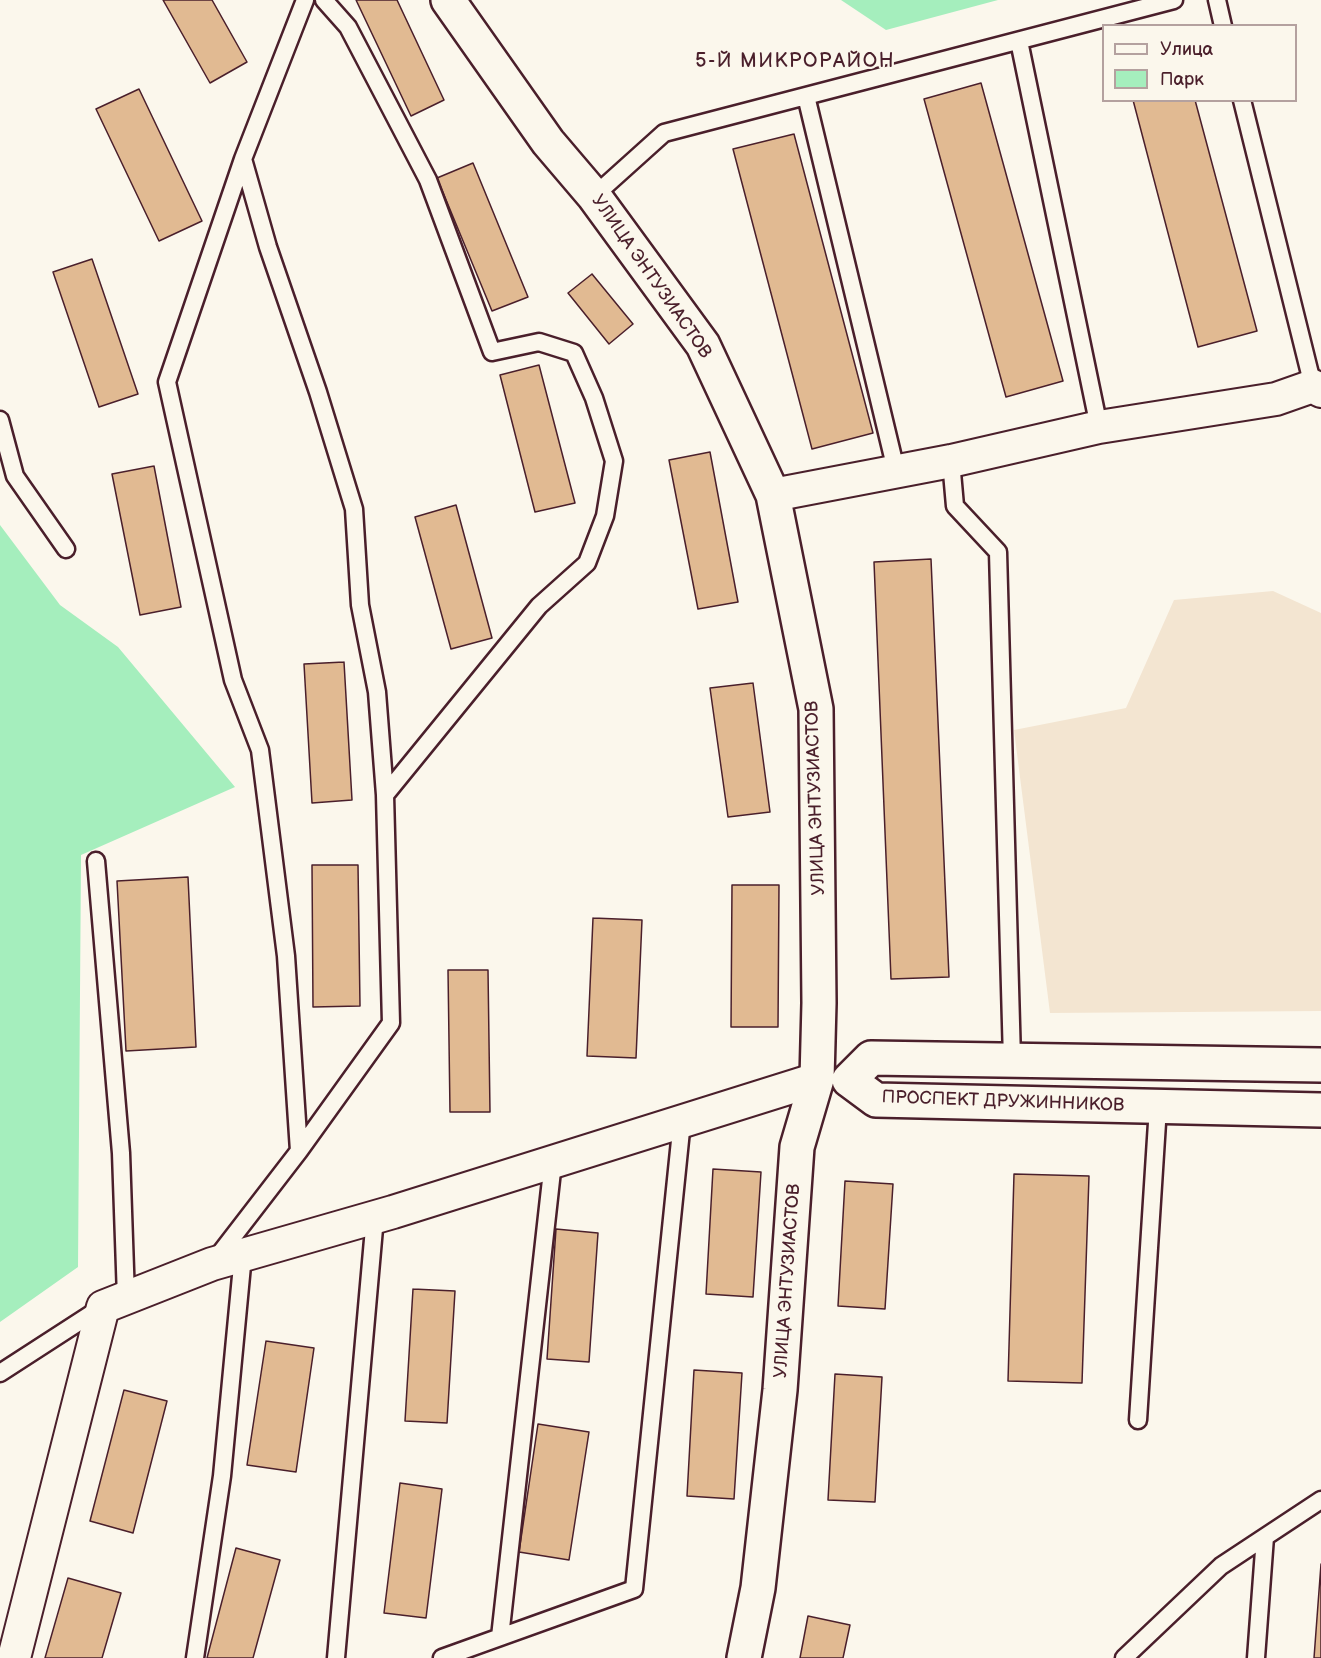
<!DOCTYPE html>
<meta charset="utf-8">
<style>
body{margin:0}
#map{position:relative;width:1321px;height:1658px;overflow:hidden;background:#fbf7ec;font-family:"Balsamiq Sans",sans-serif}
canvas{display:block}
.legend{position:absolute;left:1102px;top:24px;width:195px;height:78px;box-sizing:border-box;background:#fbf7ec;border:2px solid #b4a19f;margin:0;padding:8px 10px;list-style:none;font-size:18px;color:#4a1f2b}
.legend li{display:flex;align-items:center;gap:12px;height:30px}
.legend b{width:30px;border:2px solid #b4a19f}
</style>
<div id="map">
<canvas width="1321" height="1658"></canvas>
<ul class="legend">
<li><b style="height:8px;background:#fbf7ec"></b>Улица</li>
<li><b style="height:16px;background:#a5eebd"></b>Парк</li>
</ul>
</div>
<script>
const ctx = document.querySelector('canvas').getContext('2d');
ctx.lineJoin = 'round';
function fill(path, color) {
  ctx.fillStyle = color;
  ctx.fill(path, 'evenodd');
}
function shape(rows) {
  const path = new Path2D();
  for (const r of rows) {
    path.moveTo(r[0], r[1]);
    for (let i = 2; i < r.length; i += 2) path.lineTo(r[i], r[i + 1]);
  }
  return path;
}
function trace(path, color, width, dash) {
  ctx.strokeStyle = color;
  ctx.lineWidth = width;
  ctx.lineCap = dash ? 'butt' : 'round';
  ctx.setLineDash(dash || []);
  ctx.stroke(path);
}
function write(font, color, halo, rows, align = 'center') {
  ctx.font = font + ' "Balsamiq Sans",sans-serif';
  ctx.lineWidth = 4.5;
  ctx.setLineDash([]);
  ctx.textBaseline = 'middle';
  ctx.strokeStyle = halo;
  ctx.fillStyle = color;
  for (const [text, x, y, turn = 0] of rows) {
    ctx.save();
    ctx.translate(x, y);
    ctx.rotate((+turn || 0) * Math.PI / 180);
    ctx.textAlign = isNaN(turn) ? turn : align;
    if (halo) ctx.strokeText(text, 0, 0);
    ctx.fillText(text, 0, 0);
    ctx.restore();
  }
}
const built = shape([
 [1273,591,1321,613,1321,1011,1050,1013,1014,730,1126,708,1174,600]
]);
const green = shape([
 [841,0,998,0,886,30],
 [0,525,60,605,118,647,235,787,81,855,78,1267,0,1322]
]);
const building = shape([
 [163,0,212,0,247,62,210,83,163,0],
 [356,0,397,0,444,100,411,116,356,0],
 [981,83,1063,381,1006,397,924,99,981,83],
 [139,89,202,221,159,241,96,109,139,89],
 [1133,100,1195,100,1257,331,1198,347,1133,100],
 [794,134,873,433,812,449,733,149,794,134],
 [473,163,528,297,492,311,437,178,473,163],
 [92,259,138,394,99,407,53,272,92,259],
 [592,274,633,324,609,344,568,293,592,274],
 [539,365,575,503,535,512,500,375,539,365],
 [710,452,738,602,698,609,669,460,710,452],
 [154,466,181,607,140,615,112,474,154,466],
 [456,505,492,638,451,649,415,517,456,505],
 [931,559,949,977,891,979,874,562,931,559],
 [344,662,352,800,312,803,304,664,344,662],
 [753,683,770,812,728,817,710,688,753,683],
 [312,865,358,865,360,1006,313,1007,312,865],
 [188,877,196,1047,126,1051,117,881,188,877],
 [732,885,779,885,778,1027,731,1027,732,885],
 [593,918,642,920,636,1058,587,1056,593,918],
 [448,970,488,970,490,1112,450,1112,448,970],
 [713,1169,761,1172,753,1297,706,1294,713,1169],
 [1014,1174,1089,1176,1082,1383,1008,1381,1014,1174],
 [845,1181,893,1184,885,1309,838,1306,845,1181],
 [556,1229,598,1233,589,1362,547,1359,556,1229],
 [413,1289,455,1291,447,1423,405,1421,413,1289],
 [266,1341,314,1348,296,1472,247,1465,266,1341],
 [694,1370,742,1373,734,1499,687,1496,694,1370],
 [835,1374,882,1377,875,1502,828,1500,835,1374],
 [124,1390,167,1401,133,1533,90,1521,124,1390],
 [538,1424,589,1432,569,1560,519,1552,538,1424],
 [400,1483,442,1489,426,1618,384,1613,400,1483],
 [236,1548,280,1560,253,1658,207,1658,236,1548],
 [1321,1564,1321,1658,1314,1658,1321,1564],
 [68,1578,121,1593,102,1658,45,1658,68,1578],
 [808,1616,850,1625,843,1658,800,1658,808,1616]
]);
const lane = shape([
 [1217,0,1223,26],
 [1019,41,1099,427],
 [806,96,896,470],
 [1242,100,1313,386],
 [243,159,268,247,318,392,354,509,360,605,377,692,385,795],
 [594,196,664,133,1174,0],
 [0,420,15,476,66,549],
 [951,461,955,506,998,552,1012,1060],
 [96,861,121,1153,126,1298],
 [299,1151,391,1023,385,795,539,606,587,563,605,516,614,461,594,398,574,353,539,342,492,352,428,180,348,27,324,0],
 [215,1260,299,1151,286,956,260,750,233,680,167,382,243,159,305,0],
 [0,1373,102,1307],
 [1138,1420,1158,1107],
 [500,1637,553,1162],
 [195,1658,222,1476,243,1255],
 [336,1658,375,1217],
 [442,1658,634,1589,682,1121],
 [1124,1658,1221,1566,1321,1500],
 [1256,1658,1265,1537]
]);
const street = shape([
 [773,495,951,461,1099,427,1276,399,1313,386,1321,391],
 [14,1658,103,1307,212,1264,393,1212,817,1079]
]);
const secondary = shape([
 [448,0,548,142,594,196,703,345,773,495,816,709,819,1003,817,1079,797,1147,780,1390,758,1588,744,1658],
 [849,1080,871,1058,1321,1065],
 [849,1080,876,1100,1321,1110]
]);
const streetNames = [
 ["УЛИЦА ЭНТУЗИАСТОВ",651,277,55],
 ["УЛИЦА ЭНТУЗИАСТОВ",816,798,-92],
 ["ПРОСПЕКТ ДРУЖИННИКОВ",1003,1102,2],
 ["УЛИЦА ЭНТУЗИАСТОВ",788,1281,-86]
];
const neighbourhoodNames = [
 ["5-Й МИКРОРАЙОН",795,62]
];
fill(built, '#f3e5d1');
fill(green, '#a5eebd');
fill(building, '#e1ba92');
trace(building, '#4a1f2b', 1.5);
trace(lane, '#4a1f2b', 21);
trace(street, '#4a1f2b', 36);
trace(secondary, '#4a1f2b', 38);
trace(lane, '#fbf7ec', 16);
trace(street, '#fbf7ec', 32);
trace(secondary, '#fbf7ec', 33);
write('18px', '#4a1f2b', '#fbf7ec', streetNames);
ctx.letterSpacing = '1.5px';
write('20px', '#4a1f2b', '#fbf7ec', neighbourhoodNames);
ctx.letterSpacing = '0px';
</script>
